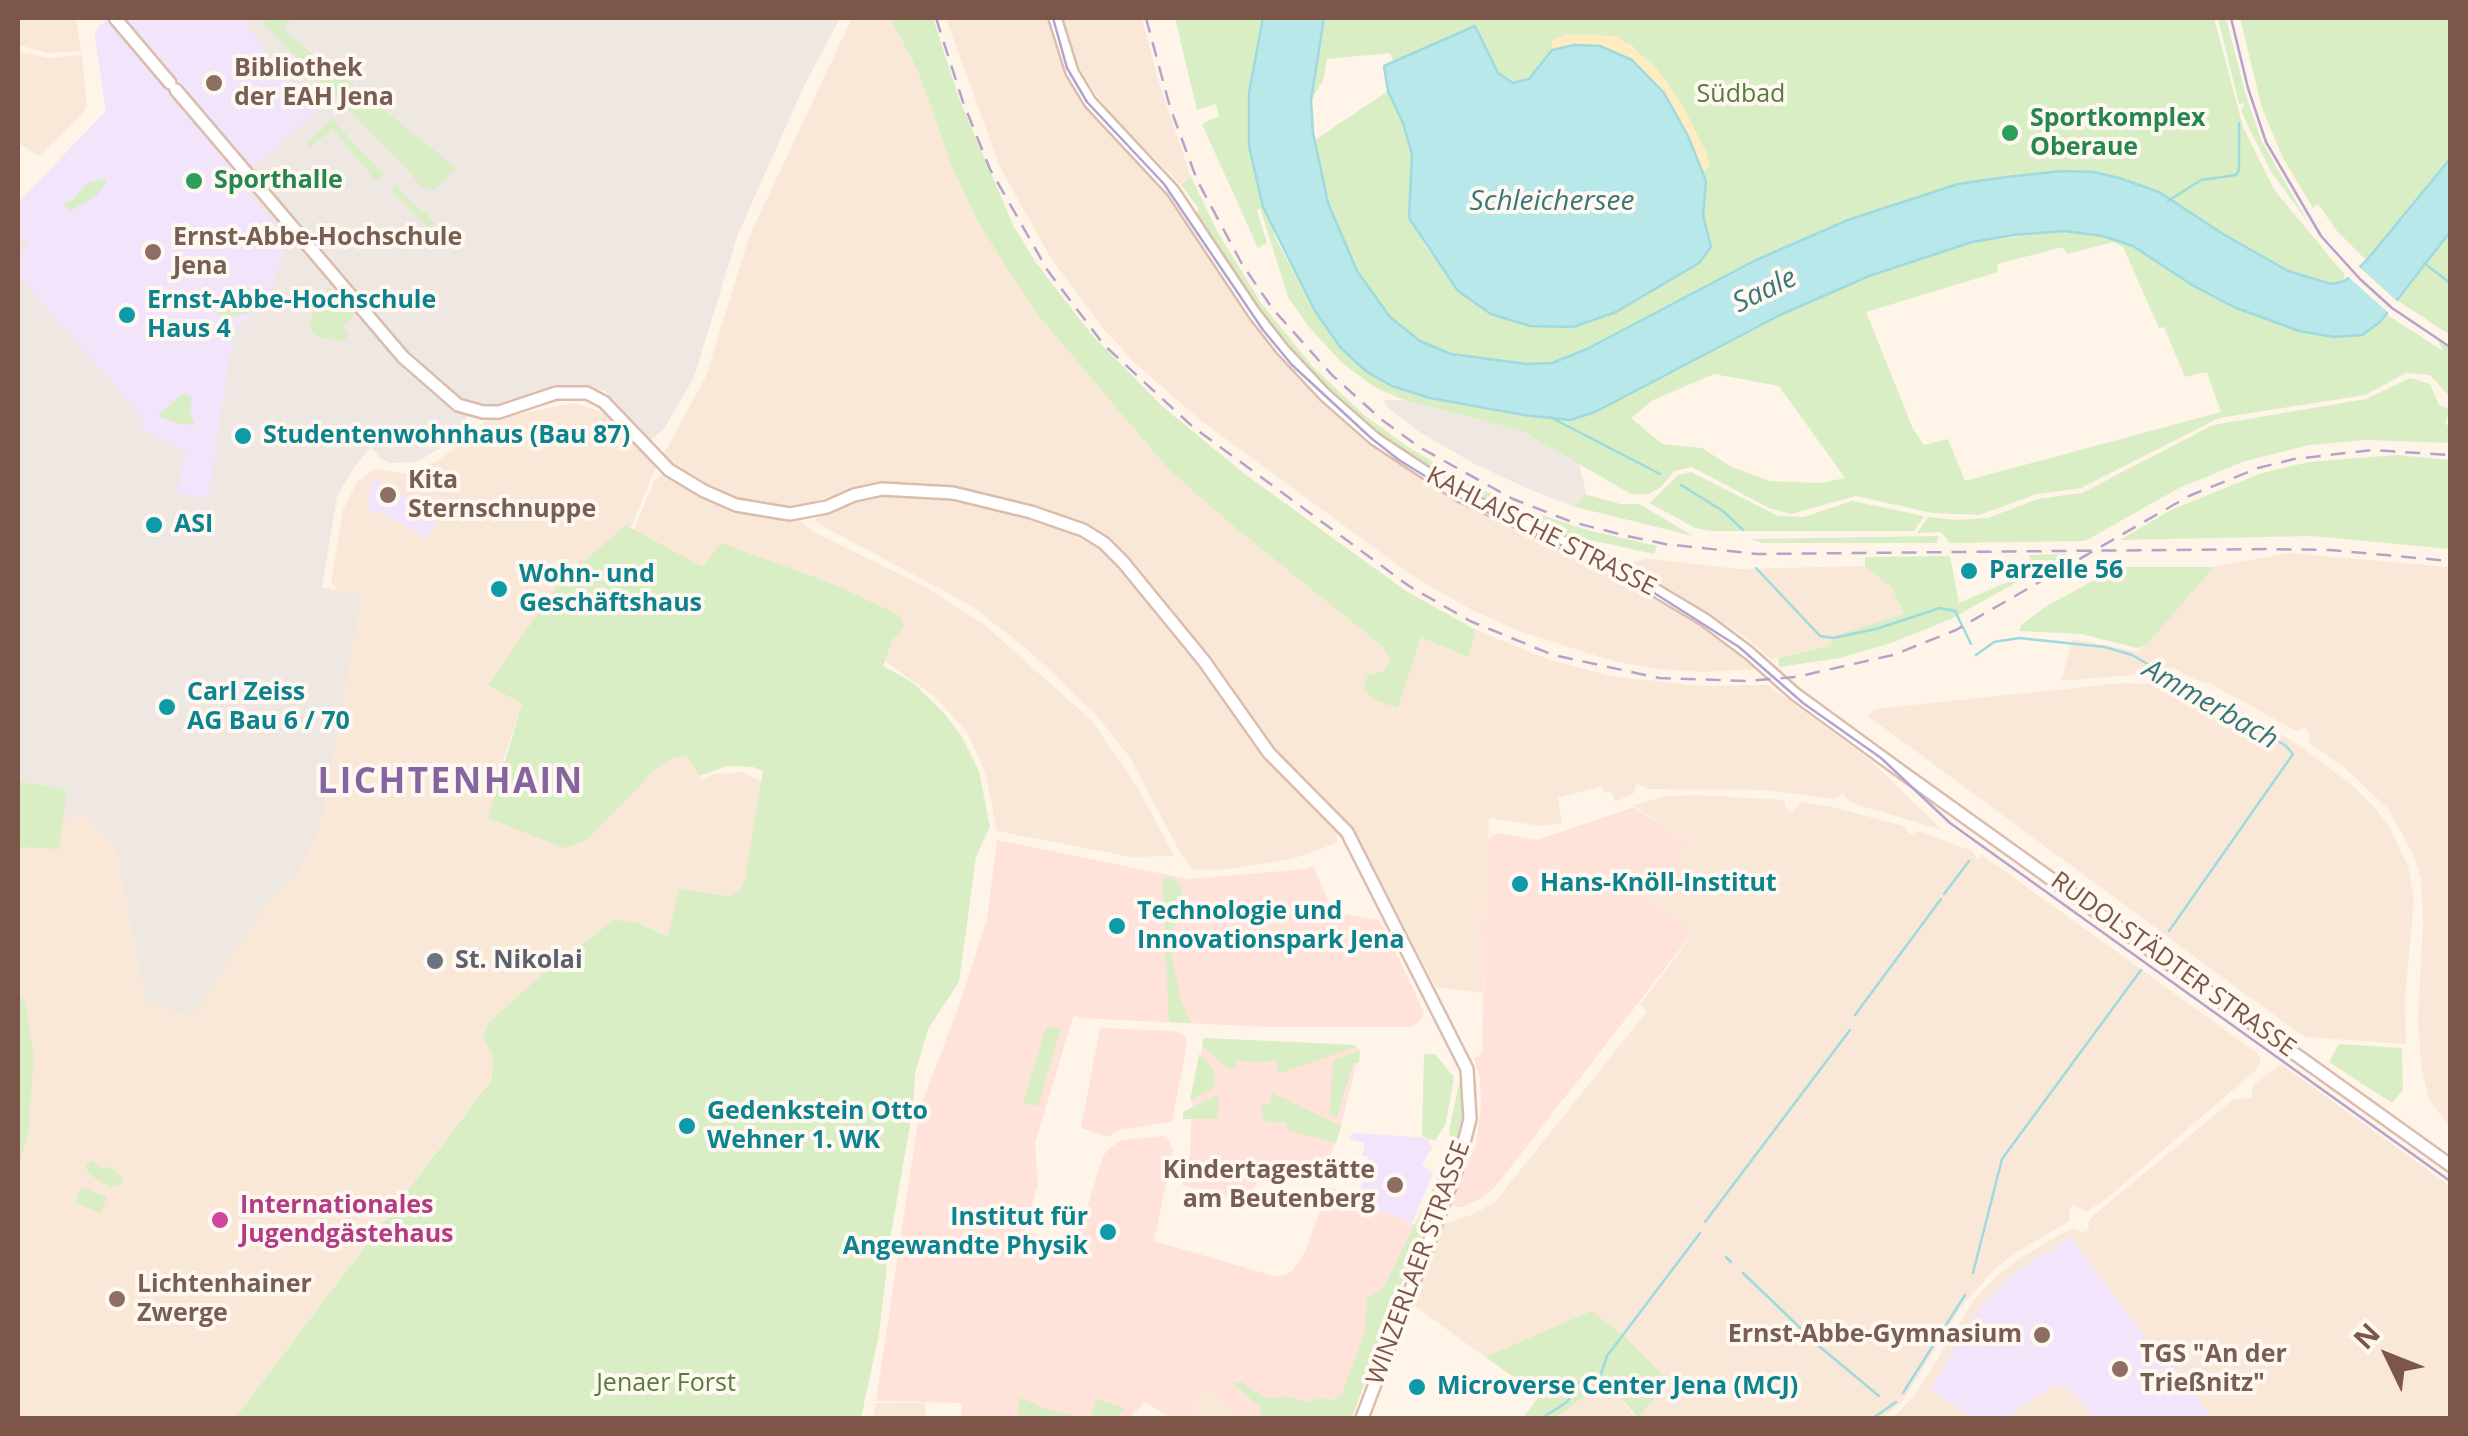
<!DOCTYPE html>
<meta charset="utf-8">
<style>
body{margin:0}
#map{position:relative;width:2468px;height:1436px;overflow:hidden;background:#fef4e8;font-family:"Open Sans",sans-serif}
canvas{display:block}
.frame{position:absolute;inset:0;border:20px solid #7c5648;pointer-events:none}
.north{position:absolute;left:2338px;top:1306px;width:100px;height:100px;-webkit-text-stroke:8px #fff8f0;paint-order:stroke;rotate:313deg;font-size:28px;font-weight:700;line-height:40px;text-align:center;color:#7c5648}
.north::after{content:'';display:block;margin:auto;width:35px;height:45px;background:#7c5648;clip-path:polygon(50% 0,100% 100%,50% 72%,0 100%)}
</style>
<div id="map">
<canvas width="2468" height="1436"></canvas>
<div class="frame"></div>
<div class="north">N</div>
</div>
<script>
const ctx = document.querySelector('canvas').getContext('2d');
ctx.lineJoin = 'round';
function fill(path, color) {
  ctx.fillStyle = color;
  ctx.fill(path, 'evenodd');
}
function shape(rows) {
  const path = new Path2D();
  for (const r of rows) {
    path.moveTo(r[0], r[1]);
    for (let i = 2; i < r.length; i += 2) path.lineTo(r[i], r[i + 1]);
  }
  return path;
}
function trace(path, color, width, dash) {
  ctx.strokeStyle = color;
  ctx.lineWidth = width;
  ctx.lineCap = dash ? 'butt' : 'round';
  ctx.setLineDash(dash || []);
  ctx.stroke(path);
}
function write(font, color, halo, rows, align = 'center') {
  ctx.font = font + ' "Open Sans",sans-serif';
  ctx.lineWidth = 8;
  ctx.setLineDash([]);
  ctx.textBaseline = 'middle';
  ctx.strokeStyle = halo;
  ctx.fillStyle = color;
  for (const [text, x, y, turn = 0] of rows) {
    ctx.save();
    ctx.translate(x, y);
    ctx.rotate((+turn || 0) * Math.PI / 180);
    ctx.textAlign = isNaN(turn) ? turn : align;
    if (halo) ctx.strokeText(text, 0, 0);
    ctx.fillText(text, 0, 0);
    ctx.restore();
  }
}
const residential = shape([
 [18,18,76,18,81,51,49,53,18,45],
 [852,18,890,18,918,71,953,169,979,224,1036,313,1169,470,1238,530,1382,646,1391,660,1382,672,1398,708,1421,637,1468,656,1476,630,1550,660,1611,676,1701,686,1768,685,1870,760,1942,830,1852,803,1842,793,1835,799,1767,790,1649,789,1637,784,1633,794,1615,802,1611,791,1604,793,1601,786,1558,798,1562,823,1541,826,1489,818,1483,993,1436,987,1356,836,1341,815,1272,746,1161,595,1098,531,1044,510,985,493,929,483,889,482,799,505,753,506,705,488,671,466,664,459,665,452,706,376,749,237],
 [946,18,1049,18,1066,73,1090,111,1178,205,1279,354,1314,391,1364,435,1437,487,1510,525,1599,564,1658,595,1727,641,1760,669,1702,672,1659,669,1613,661,1519,631,1472,610,1414,577,1200,420,1136,364,1101,326,1049,255,999,165],
 [1062,18,1142,18,1157,76,1191,177,1181,185,1115,119,1089,85,1077,63],
 [18,51,48,58,82,55,87,104,84,112,39,156,18,143],
 [574,403,608,414,654,462,655,470,631,527,626,525,489,686,522,704,503,760,587,839,653,772,670,759,687,756,702,780,715,774,742,772,762,782,745,880,740,892,730,896,680,889,668,937,638,923,613,921,548,970,488,1023,484,1038,493,1056,492,1078,235,1418,18,1418,18,1167,28,1136,25,1001,18,994,18,847,58,848,61,827,81,811,116,848,146,1002,265,905,297,876,361,597,339,592,331,582,343,510,357,482,375,469,406,474,435,462,462,444,485,421],
 [664,473,735,509,798,519,814,532,927,588,986,626,1091,720,1137,786,1174,856,1131,857,997,831,985,771,967,732,935,697,885,661,892,641,904,627,899,615,836,585,721,544,704,568,634,529,654,481],
 [894,494,974,501,1001,508,1054,525,1105,552,1197,658,1277,769,1330,822,1337,832,1337,843,1292,859,1229,869,1194,870,1182,856,1129,756,1096,715,1026,648,970,605,815,522,819,514,868,498],
 [2288,553,2450,567,2450,1127,2429,1100,2421,1065,2418,1018,2423,925,2421,878,2412,852,2388,809,2346,769,2308,742,2310,734,2305,728,2296,731,2211,684,2191,678,2172,667,2167,672,2061,681,2073,639,2137,652,2214,567],
 [1645,558,1737,569,1865,566,1892,588,1905,614,1829,646,1771,659,1744,636,1624,566],
 [2122,683,2182,685,2216,696,2300,746,2353,786,2377,810,2389,827,2408,866,2414,898,2405,999,2406,1044,2306,1037,2297,1032,1868,716,1874,709],
 [1697,795,1784,800,1786,808,1792,813,1801,802,1828,806,1904,826,1910,835,1918,831,1972,851,1978,860,1982,855,2256,1052,2261,1059,2256,1070,2111,1195,2087,1212,2073,1205,2069,1210,2070,1221,2016,1252,1994,1270,1961,1307,1903,1400,1882,1418,1638,1418,1668,1382,1591,1311,1485,1357,1412,1304,1443,1224,1471,1215,1495,1202,1647,1011,1640,1005,1694,932,1649,900,1689,844,1633,805,1668,796],
 [2281,1064,2450,1186,2450,1418,1893,1418,1915,1395,1974,1300,1998,1275,2020,1258,2065,1232,2075,1228,2083,1233,2089,1229,2088,1223,2095,1214,2234,1099,2251,1098,2254,1084],
 [1605,1380,1636,1418,1556,1418,1580,1398],
 [1207,1387,1241,1418,1188,1418],
 [876,1403,925,1403,926,1418,873,1418]
]);
const commercial = shape([
 [1634,807,1689,844,1649,900,1694,931,1496,1186,1484,1197,1463,1207,1456,1207,1452,1204,1452,1200,1476,1145,1481,1103,1480,1078,1474,1059,1482,1053,1487,840,1498,833,1537,840],
 [997,840,1188,879,1306,869,1313,865,1328,900,1338,913,1378,920,1383,926,1424,1012,1422,1019,1413,1027,1269,1027,1078,1018,1074,1014,1035,1143,1038,1184,1024,1231,1069,1244,1081,1226,1103,1156,1110,1148,1121,1140,1162,1136,1167,1137,1173,1150,1154,1241,1274,1276,1285,1275,1292,1271,1303,1257,1329,1187,1358,1197,1374,1208,1416,1225,1341,1418,1241,1418,1207,1387,1188,1418,1171,1418,1145,1402,1129,1418,961,1418,962,1403,876,1401,920,1108,960,1003,987,919],
 [1100,1028,1177,1031,1185,1037,1187,1044,1172,1122,1119,1130,1108,1137,1081,1128],
 [1204,1038,1355,1045,1360,1050,1341,1126,1324,1175,1315,1176,1276,1160,1273,1169,1266,1168,1259,1173,1250,1204,1182,1185,1190,1154,1192,1100]
]);
const industrial = shape([
 [109,18,840,18,803,88,738,234,694,377,664,429,650,440,604,390,563,387,509,406,491,408,472,405,458,438,416,462,390,463,380,458,371,447,355,466,337,496,322,587,361,596,320,826,297,876,265,906,193,1016,146,1002,116,848,81,811,61,827,66,790,18,781,18,203,106,111,95,36,98,27],
 [1384,400,1404,400,1522,431,1579,464,1586,492,1576,507,1531,490,1473,463,1418,431,1387,407]
]);
const education = shape([
 [109,18,243,18,268,57,319,110,237,180,288,240,266,307,235,328,208,498,176,493,187,452,145,430,139,413,18,275,18,263,28,241,18,235,18,203,106,111,95,36,98,27],
 [372,478,441,515,427,538,385,514,367,510],
 [1352,1133,1428,1138,1432,1148,1422,1164,1433,1174,1412,1223,1374,1208,1359,1196,1369,1157,1362,1155,1365,1143,1350,1139],
 [2070,1237,2164,1362,2170,1361,2212,1418,2095,1418,2069,1390,2053,1385,2007,1418,1972,1418,1931,1389,1972,1318,1987,1299,2012,1274,2049,1250,2052,1253,2057,1250,2054,1246]
]);
const green = shape([
 [272,18,292,18,283,29,319,60,314,65,332,82,340,75,456,168,434,190,421,187,409,171,267,27,264,23],
 [890,18,933,18,960,101,1014,227,1037,264,1092,335,1163,407,1246,475,1406,591,1476,630,1468,657,1421,637,1398,708,1375,700,1363,689,1368,675,1382,672,1391,660,1382,646,1238,530,1169,470,1036,313,979,224,953,169,918,71],
 [1175,18,1263,18,1249,93,1275,237,1314,311,1481,406,1524,415,1595,412,1780,315,1869,276,1972,242,2064,231,2085,232,2133,246,2192,285,2234,307,2380,322,2386,314,2443,351,2438,340,2450,347,2450,397,2430,375,2406,373,2365,395,2219,418,2081,488,2037,494,1979,515,1932,513,1856,496,1791,514,1769,508,1692,467,1674,471,1661,487,1649,494,1631,494,1522,431,1404,400,1376,388,1343,364,1310,328,1288,297,1260,208,1257,210,1267,243,1258,248,1202,124,1219,116,1216,104,1197,110],
 [2113,242,2123,247,2159,328,2164,327,2185,377,2207,372,2221,412,1965,481,1948,439,1924,445,1913,429,1866,312,1998,272,1997,264,2063,247,2067,254],
 [1714,374,1779,386,1845,478,1821,483,1769,481,1730,466,1702,448,1662,444,1631,418,1653,400],
 [1324,18,2214,18,2243,127,2275,191,2344,274,2345,281,2331,284,2319,282,2288,271,2223,234,2159,192,2093,172,1958,184,1848,220,1754,261,1587,349,1552,363,1527,364,1451,354,1420,341,1390,318,1357,271,1328,203,1315,140,1388,91,1403,123,1412,154,1409,218,1426,247,1458,291,1491,314,1530,326,1573,327,1616,312,1699,263,1710,247,1703,215,1706,182,1702,172,1709,167,1706,152,1667,82,1631,45,1552,40,1552,50,1529,79,1514,83,1498,74,1474,26,1394,62,1390,53,1327,59,1323,81,1311,100],
 [2218,18,2226,18,2246,96,2262,142,2308,222,2272,173,2248,126,2241,110,2245,103,2239,104],
 [2240,18,2450,18,2450,159,2367,261,2337,231,2318,204,2313,208,2283,158,2262,108],
 [331,119,384,174,375,180,333,129,310,147,307,144],
 [1191,177,1218,233,1261,303,1313,367,1363,414,1408,447,1468,483,1529,511,1587,530,1657,546,1654,554,1577,537,1571,540,1493,506,1430,471,1360,419,1303,365,1227,266,1196,215,1199,209,1181,185],
 [104,178,106,183,96,196,70,211,64,203,71,201,88,183],
 [394,184,419,209,426,212,438,232,441,250,437,237,393,192],
 [2450,232,2450,335,2397,300],
 [242,288,251,291,251,312,236,317,217,315,217,310],
 [329,288,336,291,355,314,343,325,349,335,342,341,316,336,309,327,315,302],
 [2410,378,2430,384,2439,405,2450,409,2445,424,2450,426,2450,443,2366,440,2309,445,2245,461,2179,488,2085,541,1950,543,1941,532,1917,533,1928,517,1958,520,1988,518,2038,499,2082,493,2213,425,2366,399],
 [184,393,192,397,190,413,195,425,181,424,157,416],
 [2397,455,2450,460,2450,549,2312,536,2120,540,2171,510,2262,473,2309,462],
 [1691,472,1778,516,1804,517,1852,501,1924,516,1914,531,1712,531,1695,528,1650,503,1678,475],
 [1584,494,1620,504,1639,504,1693,536,1576,507],
 [626,525,703,567,721,543,836,585,899,615,904,627,892,641,883,666,912,682,943,712,962,737,979,771,990,827,976,857,959,982,928,1029,915,1074,913,1108,890,1239,879,1334,861,1418,235,1418,492,1079,493,1056,483,1038,488,1023,547,970,614,920,638,923,668,937,679,889,730,896,740,891,745,880,763,771,753,767,727,766,699,776,687,756,670,759,653,772,587,840,564,848,488,818,522,704,488,685,560,582],
 [1938,536,1937,543,1762,543,1751,539],
 [2067,554,1951,619,1894,642,1840,658,1779,667,1778,658,1829,646,1838,635,1904,614,1892,588,1865,566,1865,557,1950,556,1959,603,2033,571,2029,555],
 [2118,567,2214,567,2147,644,2137,648,2081,634,2020,631,2021,625,2045,607],
 [18,781,67,790,59,849,18,847],
 [1173,877,1182,887,1182,897,1172,937,1172,957,1181,1000,1191,1023,1169,1022,1162,878],
 [18,994,25,1001,34,1055,28,1136,18,1167],
 [1046,1027,1061,1028,1038,1106,1023,1103],
 [1204,1038,1355,1045,1356,1047,1277,1074,1277,1060,1257,1063,1236,1060,1235,1070,1227,1068,1202,1046],
 [2339,1044,2402,1048,2403,1090,2392,1103,2329,1062],
 [1360,1050,1359,1063,1353,1063,1337,1118,1329,1115,1333,1060],
 [1199,1054,1213,1069,1215,1081,1212,1089,1190,1101],
 [1424,1054,1435,1054,1454,1077,1446,1123,1435,1141,1422,1136],
 [1459,1083,1463,1087,1462,1116,1452,1166,1391,1308,1352,1418,1261,1418,1260,1407,1232,1383,1244,1382,1247,1387,1269,1399,1287,1396,1308,1402,1319,1398,1332,1400,1341,1396,1365,1331,1367,1297,1382,1290,1435,1184,1451,1142,1449,1131],
 [1271,1092,1341,1126,1336,1143,1287,1130,1287,1123,1266,1122,1262,1115,1262,1103,1270,1105],
 [1218,1094,1218,1119,1183,1119,1183,1112],
 [93,1160,102,1169,109,1167,116,1171,124,1180,120,1185,110,1188,88,1173,86,1165],
 [81,1187,107,1197,101,1213,75,1203],
 [1591,1311,1625,1337,1669,1382,1638,1418,1605,1380,1556,1418,1523,1418,1540,1395,1485,1357],
 [1019,1397,1050,1410,1085,1418,1017,1418],
 [1096,1399,1125,1408,1117,1418,1090,1418]
]);
const sand = shape([
 [1567,34,1617,36,1653,64,1683,106,1706,152,1710,167,1702,172,1688,136,1664,93,1574,45,1552,50,1552,40]
]);
const water = shape([
 [1263,18,1324,18,1311,100,1313,133,1328,203,1357,271,1390,317,1420,341,1451,354,1527,364,1552,363,1587,349,1754,261,1848,220,1958,184,2006,177,2062,171,2093,172,2119,178,2159,192,2223,234,2288,271,2331,284,2345,281,2366,261,2450,159,2450,232,2380,322,2362,335,2334,337,2299,331,2234,307,2192,285,2133,246,2103,236,2064,231,2014,235,1972,242,1869,276,1780,315,1595,412,1570,420,1524,415,1430,398,1392,386,1367,372,1341,348,1315,311,1263,207,1249,146,1249,93,1263,18],
 [1475,26,1498,73,1513,83,1529,79,1552,50,1574,45,1600,46,1632,60,1664,93,1688,136,1706,181,1703,215,1711,247,1699,263,1616,312,1573,327,1530,326,1491,314,1458,291,1409,218,1412,154,1403,123,1388,91,1384,66,1475,26]
]);
const pier = shape([
 [2356,264,2400,304,2391,315,2345,274]
]);
const stream = shape([
 [2168,201,2201,180,2236,175,2239,170,2239,123],
 [2424,263,2450,283],
 [1550,417,1660,474],
 [1681,485,1723,511,1743,530],
 [1756,568,1820,636,1833,638,1876,629,1940,608,1955,611,1971,644],
 [1976,655,1994,642,2019,638,2105,647,2132,655,2200,694,2286,746,2293,754,2169,931],
 [1944,894,1969,861],
 [1855,1015,1941,899],
 [1705,1222,1850,1030],
 [1726,1257,1731,1262],
 [1743,1273,1820,1347,1879,1396],
 [1973,1273,2002,1159,2141,970],
 [1903,1393,1965,1295],
 [1542,1418,1567,1402,1578,1383,1600,1377,1607,1356,1700,1233],
 [1873,1418,1896,1402]
]);
const secondary = shape([
 [115,18,170,83],
 [1055,18,1072,72,1090,102,1173,191,1254,313,1282,349,1325,395,1375,439,1461,496,1615,566,1705,620,1749,653,1795,694,1895,767,2450,1165],
 [176,90,403,357,458,405,483,412,499,412,556,393,587,393,604,402,669,470,704,491,736,505,790,514,827,507,854,495,882,489,953,493,1031,512,1083,530,1104,543,1123,562,1204,661,1269,753,1347,832,1467,1069,1470,1119,1458,1166,1362,1418]
]);
const tram = shape([
 [1053,18,1067,68,1087,102,1164,184,1263,330,1292,365,1371,438,1399,460,1472,505,1626,575,1739,647,1803,703,1881,758,1950,823,2450,1181],
 [2231,18,2248,88,2266,142,2321,236,2360,279,2392,308,2450,347]
]);
const rail = shape([
 [936,18,963,102,990,169,1048,271,1104,345,1193,427,1409,586,1470,621,1553,655,1659,678,1746,681,1796,677,1893,655,1956,630,2189,496,2258,468,2294,459,2372,450,2450,455],
 [1146,18,1170,107,1197,180,1242,264,1272,308,1332,375,1381,419,1419,447,1513,499,1572,522,1627,536,1665,544,1757,554,2267,549,2330,550,2450,561]
]);
const markers = [
 [214,83,10,"#8d6e63"],
 [2010,133,10,"#2e9e5b"],
 [194,181,10,"#2e9e5b"],
 [153,252,10,"#8d6e63"],
 [127,315,10,"#0f9aa8"],
 [243,436,10,"#0f9aa8"],
 [388,495,10,"#8d6e63"],
 [154,525,10,"#0f9aa8"],
 [1969,571,10,"#0f9aa8"],
 [499,589,10,"#0f9aa8"],
 [167,707,10,"#0f9aa8"],
 [1520,884,10,"#0f9aa8"],
 [1117,926,10,"#0f9aa8"],
 [435,961,10,"#6b7280"],
 [687,1126,10,"#0f9aa8"],
 [1395,1185,10,"#8d6e63"],
 [220,1220,10,"#d1479c"],
 [1108,1232,10,"#0f9aa8"],
 [117,1299,10,"#8d6e63"],
 [2042,1335,10,"#8d6e63"],
 [2120,1369,10,"#8d6e63"],
 [1417,1387,10,"#0f9aa8"]
];
const educationNames = [
 ["Bibliothek",234,69],
 ["der EAH Jena",234,98],
 ["Ernst-Abbe-Hochschule",173,238],
 ["Jena",173,267],
 ["Kita",408,481],
 ["Sternschnuppe",408,510],
 ["Kindertagestätte",1375,1171,"right"],
 ["am Beutenberg",1375,1200,"right"],
 ["Lichtenhainer",137,1285],
 ["Zwerge",137,1314],
 ["Ernst-Abbe-Gymnasium",2022,1335,"right"],
 ["TGS \"An der",2140,1355],
 ["Trießnitz\"",2140,1384]
];
const parkNames = [
 ["Südbad",1741,95],
 ["Jenaer Forst",666,1384]
];
const leisureNames = [
 ["Sportkomplex",2030,119],
 ["Oberaue",2030,148],
 ["Sporthalle",214,181]
];
const cultureNames = [
 ["Ernst-Abbe-Hochschule",147,301],
 ["Haus 4",147,330],
 ["Studentenwohnhaus (Bau 87)",263,436],
 ["ASI",174,525],
 ["Parzelle 56",1989,571],
 ["Wohn- und",519,575],
 ["Geschäftshaus",519,604],
 ["Carl Zeiss",187,693],
 ["AG Bau 6 / 70",187,722],
 ["Hans-Knöll-Institut",1540,884],
 ["Technologie und",1137,912],
 ["Innovationspark Jena",1137,941],
 ["Gedenkstein Otto",707,1112],
 ["Wehner 1. WK",707,1141],
 ["Institut für",1088,1218,"right"],
 ["Angewandte Physik",1088,1247,"right"],
 ["Microverse Center Jena (MCJ)",1437,1387]
];
const streetNames = [
 ["KAHLAISCHE STRASSE",1541,532,27],
 ["RUDOLSTÄDTER STRASSE",2173,965,36],
 ["WINZERLAER STRASSE",1419,1263,-70]
];
const worshipNames = [
 ["St. Nikolai",455,961]
];
const hotelNames = [
 ["Internationales",240,1206],
 ["Jugendgästehaus",240,1235]
];
const waterNames = [
 ["Schleichersee",1552,202],
 ["Saale",1765,291,-26],
 ["Ammerbach",2210,705,30]
];
const districtNames = [
 ["LICHTENHAIN",451,783]
];
fill(residential, '#f9e8d8');
fill(commercial, '#ffe3db');
fill(industrial, '#efe7e1');
fill(education, '#f1e4fb');
fill(green, '#d9eec4');
fill(sand, '#ffecc1');
fill(water, '#b9e8eb');
trace(water, '#9edade', 2.5);
fill(pier, '#fef4e8');
trace(stream, '#9edade', 2.5);
trace(secondary, '#dbbdae', 16);
trace(secondary, '#fff', 11);
trace(tram, '#b5a3cb', 2.5);
trace(rail, '#b5a3cb', 2.5, [15, 10]);
for (const [x, y, r, color] of markers) {
  const dot = new Path2D();
  dot.arc(x, y, r, 0, 2 * Math.PI);
  ctx.fillStyle = color;
  ctx.fill(dot);
  trace(dot, '#fff8f0', 4);
}
write('bold 25px', '#785e54', '#fff8f0', educationNames, 'left');
write('25px', '#557d3c', '#fff8f0', parkNames);
write('bold 25px', '#27864d', '#fff8f0', leisureNames, 'left');
write('bold 25px', '#0d838f', '#fff8f0', cultureNames, 'left');
write('25px', '#7c5648', '#fff8f0', streetNames);
write('bold 25px', '#5b616d', '#fff8f0', worshipNames, 'left');
write('bold 25px', '#b23c85', '#fff8f0', hotelNames, 'left');
write('italic 28px', '#37767b', '#fff8f0', waterNames);
ctx.letterSpacing = '2.5px';
write('bold 35px', '#86649f', '#fff8f0', districtNames);
ctx.letterSpacing = '0px';
</script>
